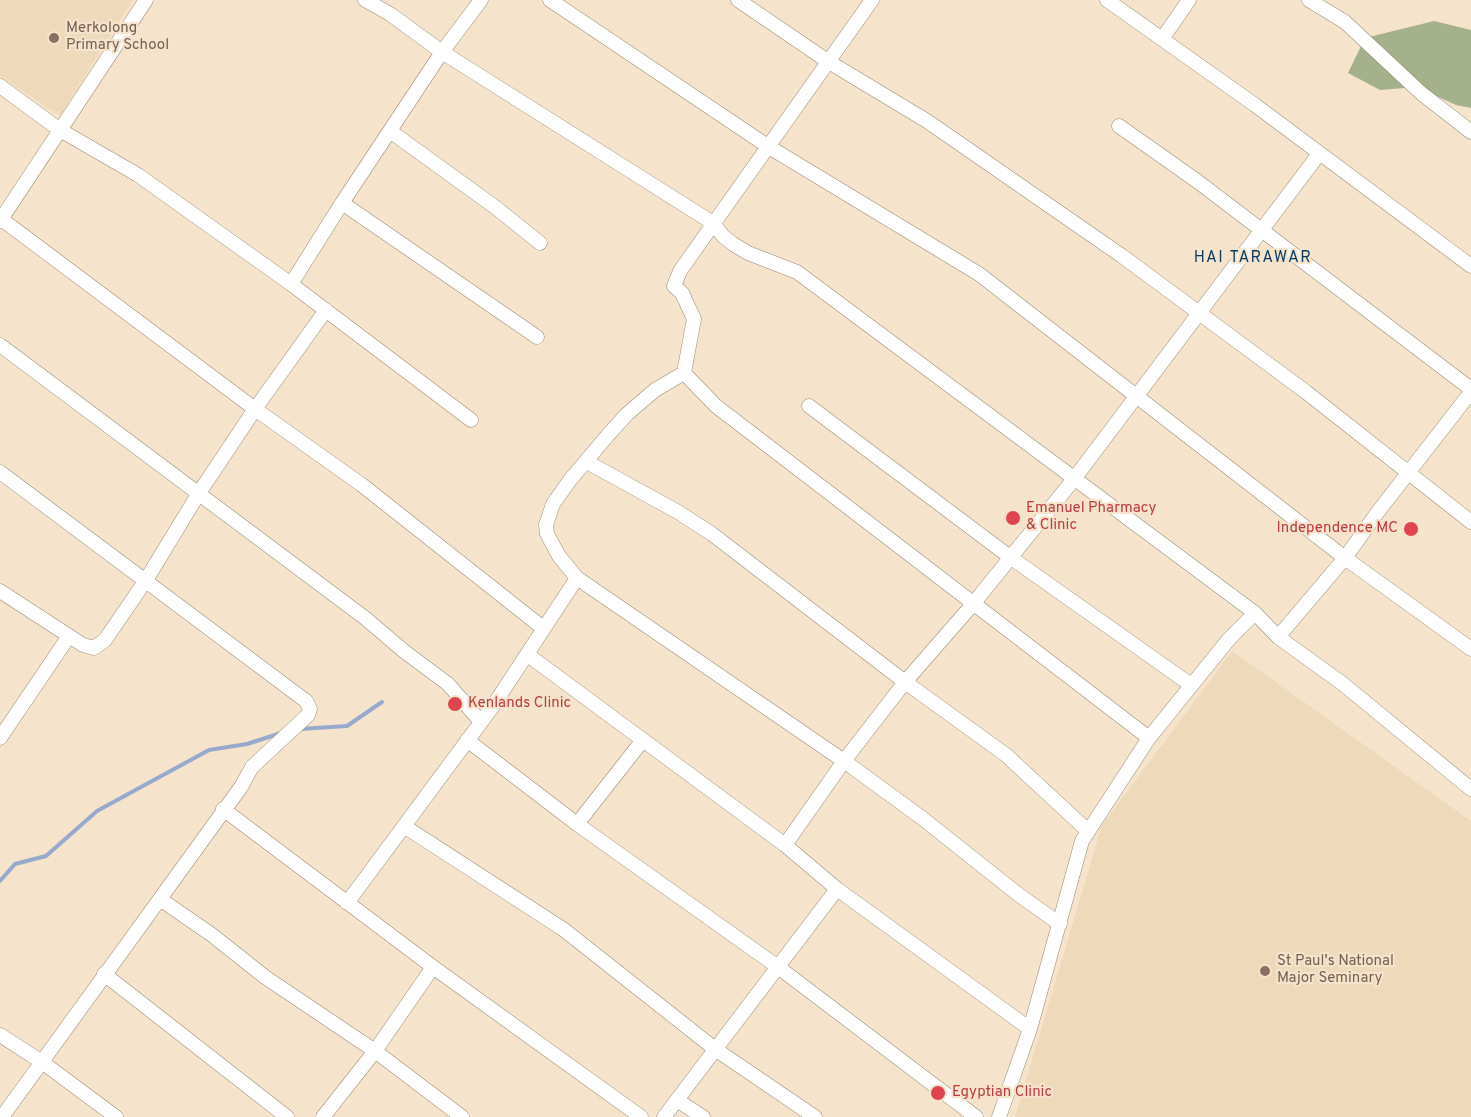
<!DOCTYPE html>
<style>
body{margin:0}
canvas{display:block;background:#f5e4cb}
</style>
<canvas width="1471" height="1117"></canvas>
<script>
const ctx = document.querySelector('canvas').getContext('2d');
ctx.lineJoin = 'round';
function fill(path, color) {
  ctx.fillStyle = color;
  ctx.fill(path, 'evenodd');
}
function shape(rows) {
  const path = new Path2D();
  for (const r of rows) {
    path.moveTo(r[0], r[1]);
    for (let i = 2; i < r.length; i += 2) path.lineTo(r[i], r[i + 1]);
  }
  return path;
}
function trace(path, color, width, dash) {
  ctx.strokeStyle = color;
  ctx.lineWidth = width;
  ctx.lineCap = dash ? 'butt' : 'round';
  ctx.setLineDash(dash || []);
  ctx.stroke(path);
}
function write(font, color, halo, rows, align = 'center') {
  ctx.font = font + ' Overpass,sans-serif';
  ctx.lineWidth = 4.5;
  ctx.setLineDash([]);
  ctx.textBaseline = 'middle';
  ctx.strokeStyle = halo;
  ctx.fillStyle = color;
  for (const [text, x, y, turn = 0] of rows) {
    ctx.save();
    ctx.translate(x, y);
    ctx.rotate((+turn || 0) * Math.PI / 180);
    ctx.textAlign = isNaN(turn) ? turn : align;
    if (halo) ctx.strokeText(text, 0, 0);
    ctx.fillText(text, 0, 0);
    ctx.restore();
  }
}
const built = shape([
 [0,0,133,0,60,116,0,76],
 [1232,651,1471,821,1471,1117,1015,1117,1102,825]
]);
const forest = shape([
 [1434,21,1471,30,1471,108,1456,105,1417,87,1380,90,1348,73,1365,38]
]);
const stream = shape([
 [300,729,347,726,382,702],
 [0,881,15,864,46,856,97,811,209,750,247,744,281,733]
]);
const minor = shape([
 [365,0,390,14,442,52,713,223,723,236,733,244,748,253,797,272,1255,613,1278,637,1343,684,1471,789],
 [550,0,769,147,979,274,1345,558,1471,649],
 [738,0,829,62,927,121,1122,256,1306,392,1471,522],
 [872,0,680,271,674,286,682,293,694,319,684,373,655,390,627,414,608,435,570,480,553,504,546,525,547,534,559,556,577,578,844,761,922,818,1019,895,1060,924],
 [1107,0,1255,105,1471,266],
 [1309,0,1345,22,1421,93,1471,132],
 [1162,39,1189,0],
 [0,86,60,130,138,175,291,284,471,420],
 [1119,126,1197,181,1471,389],
 [390,131,495,207,540,243],
 [342,203,537,337],
 [0,218,255,409,362,485,543,628],
 [0,221,146,0],
 [291,284,342,203,442,52,481,0],
 [0,345,365,618,405,652,448,684,481,722],
 [684,373,716,406,1149,738],
 [809,406,1010,557,1191,685],
 [587,462,678,512,712,534,905,682,1006,755,1088,831],
 [0,472,306,701,310,709,308,715,252,767,241,787,2,1117],
 [0,591,83,645,94,648,105,640,146,580,199,493,255,409,326,310],
 [1278,637,1345,558,1377,513,1471,392],
 [528,655,785,845,837,889,1030,1029],
 [0,738,69,636],
 [467,740,577,824,778,967,976,1117],
 [223,809,433,967,641,1117],
 [577,824,643,740],
 [404,826,563,929,715,1049,815,1117],
 [785,845,844,761,905,682,973,604,1074,479,1319,154],
 [160,899,212,935,265,977,375,1051,462,1117],
 [347,903,493,706,577,578],
 [104,974,287,1117],
 [0,1035,42,1062,116,1117],
 [677,1100,703,1117],
 [323,1117,375,1051,433,967],
 [664,1117,837,889],
 [999,1117,1030,1029,1082,841,1149,738,1229,639,1255,613]
]);
const markers = [
 [54,38,6,"#8d6e63"],
 [1013,518,8,"#e0444e"],
 [1411,529,8,"#e0444e"],
 [455,704,8,"#e0444e"],
 [1265,971,6,"#8d6e63"],
 [938,1093,8,"#e0444e"]
];
const educationNames = [
 ["Merkolong",66,29],
 ["Primary School",66,46],
 ["St Paul's National",1277,962],
 ["Major Seminary",1277,979]
];
const healthNames = [
 ["Emanuel Pharmacy",1026,509],
 ["& Clinic",1026,526],
 ["Independence MC",1398,529,"right"],
 ["Kenlands Clinic",468,704],
 ["Egyptian Clinic",952,1093]
];
const neighbourhoodNames = [
 ["HAI TARAWAR",1253,259]
];
fill(built, '#eedaba');
fill(forest, '#a4b18a');
trace(stream, '#97aacd', 4);
trace(minor, '#9a8b74', 15);
trace(minor, '#fff', 14);
for (const [x, y, r, color] of markers) {
  const dot = new Path2D();
  dot.arc(x, y, r, 0, 2 * Math.PI);
  ctx.fillStyle = color;
  ctx.fill(dot);
  trace(dot, '#f5e4cb', 2);
}
write('15px', '#785e54', '#f5e4cb', educationNames, 'left');
write('15px', '#be3a42', '#f5e4cb', healthNames, 'left');
ctx.letterSpacing = '1.5px';
write('16px', '#0b3a5f', '#f5e4cb', neighbourhoodNames);
ctx.letterSpacing = '0px';
</script>
